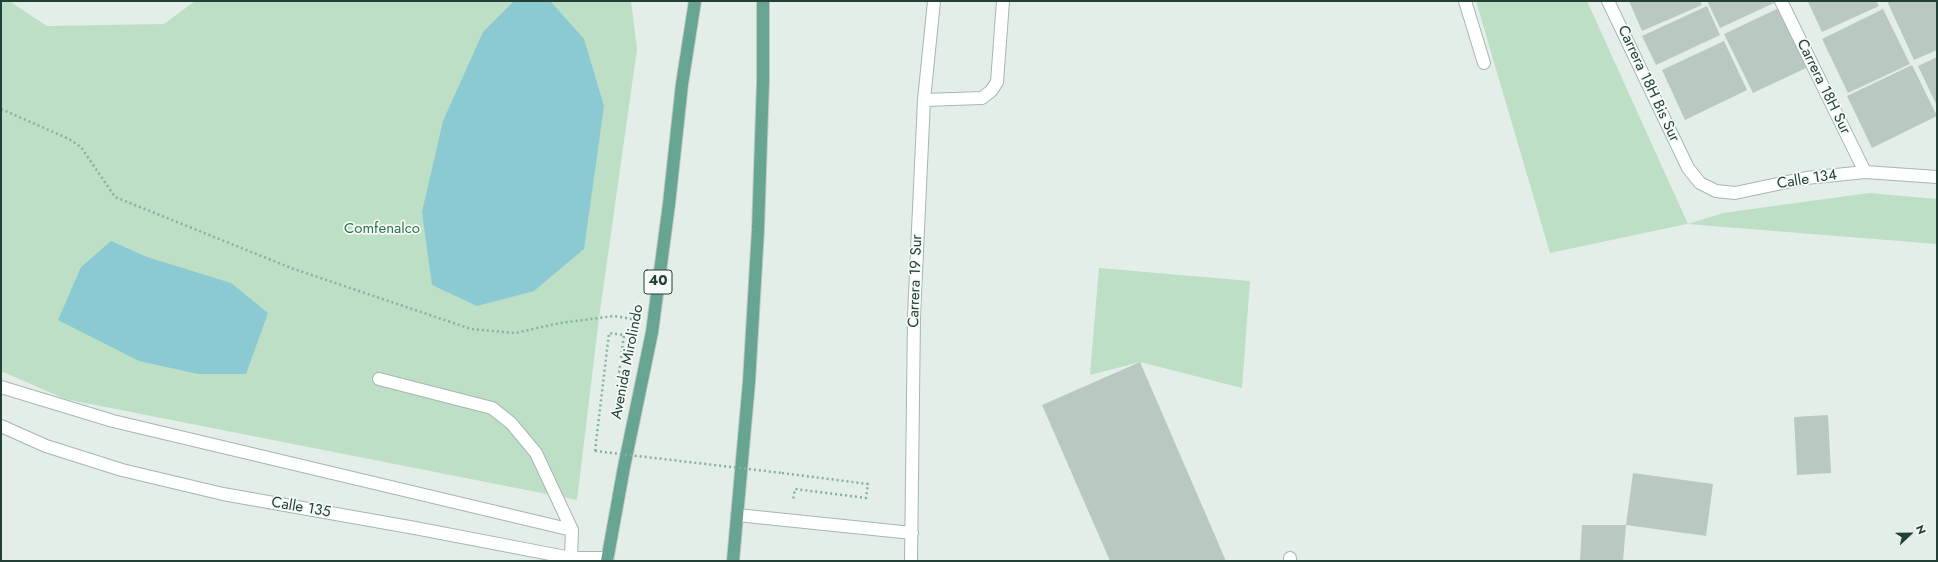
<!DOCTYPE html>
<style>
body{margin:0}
#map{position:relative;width:1938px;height:562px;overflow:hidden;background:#e4eee9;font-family:Jost,sans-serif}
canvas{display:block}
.frame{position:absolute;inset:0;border:2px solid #234037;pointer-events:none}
.north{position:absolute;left:1890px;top:514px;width:40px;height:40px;-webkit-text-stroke:3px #f5faf7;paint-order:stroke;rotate:68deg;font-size:11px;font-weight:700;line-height:16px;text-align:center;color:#234037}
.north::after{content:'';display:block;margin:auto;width:14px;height:18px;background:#234037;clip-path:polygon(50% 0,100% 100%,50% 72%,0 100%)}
</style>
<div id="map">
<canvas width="1938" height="562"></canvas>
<div class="frame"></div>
<div class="north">N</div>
</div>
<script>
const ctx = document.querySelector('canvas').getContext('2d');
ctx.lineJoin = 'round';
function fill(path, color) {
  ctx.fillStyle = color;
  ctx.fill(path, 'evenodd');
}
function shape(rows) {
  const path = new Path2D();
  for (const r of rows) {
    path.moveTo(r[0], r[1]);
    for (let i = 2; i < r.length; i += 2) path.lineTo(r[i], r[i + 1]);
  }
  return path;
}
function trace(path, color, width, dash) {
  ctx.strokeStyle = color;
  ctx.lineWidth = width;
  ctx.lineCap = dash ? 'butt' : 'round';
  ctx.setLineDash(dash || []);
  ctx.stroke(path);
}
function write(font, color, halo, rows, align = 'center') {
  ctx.font = font + ' Jost,sans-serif';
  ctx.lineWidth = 3.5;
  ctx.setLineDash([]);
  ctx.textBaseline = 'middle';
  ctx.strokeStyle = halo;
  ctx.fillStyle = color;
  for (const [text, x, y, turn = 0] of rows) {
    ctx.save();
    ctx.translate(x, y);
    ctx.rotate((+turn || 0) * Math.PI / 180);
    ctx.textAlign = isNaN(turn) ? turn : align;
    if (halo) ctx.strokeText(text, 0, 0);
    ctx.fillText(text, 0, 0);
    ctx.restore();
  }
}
const green = shape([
 [1,1,9,1,47,26,164,24,195,1,631,1,637,49,599,318,577,500,65,399,1,371],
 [1476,1,1587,1,1688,224,1723,213,1869,193,1937,199,1937,244,1687,224,1550,253],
 [1099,268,1250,281,1242,388,1140,362,1090,375]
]);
const water = shape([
 [514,1,551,2,584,39,604,106,584,249,534,291,477,306,432,285,422,212,443,121,483,32],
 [111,241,147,257,231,283,268,313,246,374,198,374,139,361,58,320,81,267]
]);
const building = shape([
 [1629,1,1700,1,1702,5,1642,31],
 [1707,1,1773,1,1774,3,1720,28],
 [1810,1,1876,1,1879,6,1822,32,1808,2],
 [1887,1,1937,1,1937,50,1914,60],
 [1707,6,1720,35,1656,65,1642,36],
 [1779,8,1808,67,1753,93,1724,34],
 [1883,9,1910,64,1848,93,1822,39],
 [1724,41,1747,90,1685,120,1662,70],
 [1937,57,1937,106,1918,66],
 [1912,65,1937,116,1872,148,1847,96],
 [1140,362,1226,561,1110,561,1042,405],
 [1828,415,1831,473,1797,475,1794,417],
 [1633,473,1713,484,1706,536,1626,525,1623,561,1580,561,1582,525,1626,525]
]);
const path = shape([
 [1,109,69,139,81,147,115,197,291,268,471,329,515,333,560,323,614,316,632,319],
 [595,451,609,333,624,335,619,373],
 [782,473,868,484,866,498,795,489,793,500]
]);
const minor = shape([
 [1465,1,1484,63],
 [1608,1,1688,168,1700,183,1716,191,1735,193,1806,178,1865,172,1937,177],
 [1781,1,1865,172],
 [924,100,982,98,991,91,997,82,1003,1],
 [379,379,492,408,511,423,536,453,572,530],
 [1,387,113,421,572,530,571,558],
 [1,426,46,446,122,470,223,494,415,528,571,558,608,558],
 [737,515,912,533],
 [911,561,914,316,924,100,934,1],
 [1290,561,1290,558]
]);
const major = shape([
 [607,561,624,467,652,332,669,204,682,84,695,1],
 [733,561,749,382,758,230,763,81,763,1]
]);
const pathBridge = shape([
 [595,451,782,473]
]);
const shields = [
 [658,282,28]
];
const shieldNames = [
 ["40",658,282]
];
const streetNames = [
 ["Carrera 18H Bis Sur",1648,84,65],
 ["Carrera 18H Sur",1823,87,64],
 ["Calle 134",1807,180,-9],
 ["Carrera 19 Sur",916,281,-88],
 ["Avenida Mirolindo",628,362,-79],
 ["Calle 135",301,508,10]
];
const parkNames = [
 ["Comfenalco",382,229]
];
fill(green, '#bddfc5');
fill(water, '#8bcad3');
fill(building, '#b9c9c2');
trace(minor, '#a6b6b0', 14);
trace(major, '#c1cac7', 14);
trace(path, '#84b2a2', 2.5, [2, 3]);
trace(minor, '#fff', 12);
trace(major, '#68a492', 12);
trace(pathBridge, '#84b2a2', 2.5, [2, 3]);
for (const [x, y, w] of shields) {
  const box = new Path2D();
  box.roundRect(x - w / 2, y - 12, w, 24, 3);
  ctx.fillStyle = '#f5faf7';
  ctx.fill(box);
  trace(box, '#234037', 1);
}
write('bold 14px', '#234037', null, shieldNames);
write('15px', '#234037', '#f5faf7', streetNames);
write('15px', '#2c7747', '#f5faf7', parkNames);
</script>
